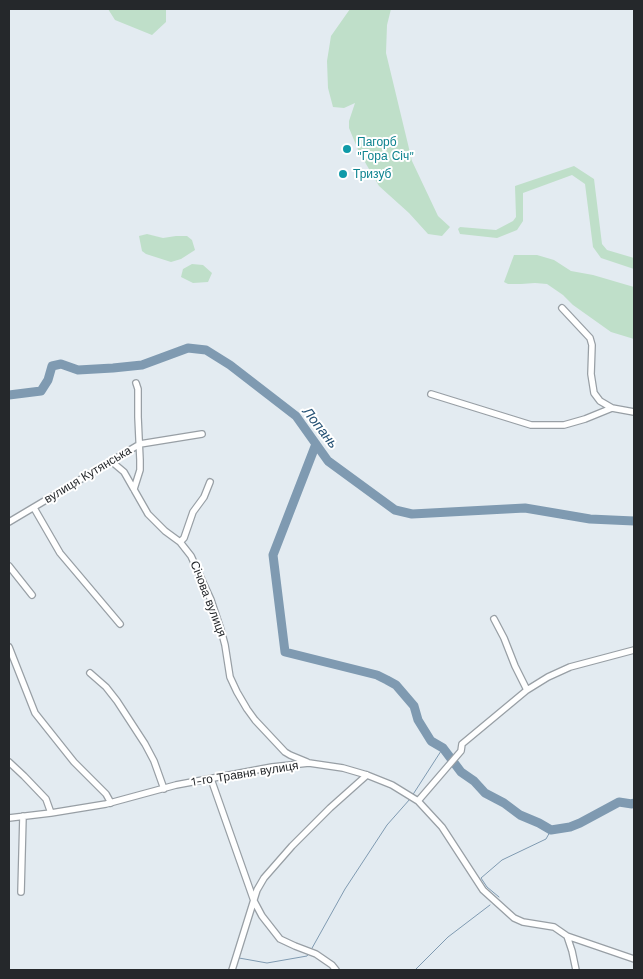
<!DOCTYPE html>
<meta charset="utf-8">
<style>
body{margin:0}
#map{position:relative;width:643px;height:979px;overflow:hidden;background:#e3ebf1;font-family:"Work Sans",sans-serif}
canvas{display:block}
.frame{position:absolute;inset:0;border:10px solid #25282b;pointer-events:none}
</style>
<div id="map">
<canvas width="643" height="979"></canvas>
<div class="frame"></div>
</div>
<script>
const ctx = document.querySelector('canvas').getContext('2d');
ctx.lineJoin = 'round';
function fill(path, color) {
  ctx.fillStyle = color;
  ctx.fill(path, 'evenodd');
}
function shape(rows) {
  const path = new Path2D();
  for (const r of rows) {
    path.moveTo(r[0], r[1]);
    for (let i = 2; i < r.length; i += 2) path.lineTo(r[i], r[i + 1]);
  }
  return path;
}
function trace(path, color, width, dash) {
  ctx.strokeStyle = color;
  ctx.lineWidth = width;
  ctx.lineCap = dash ? 'butt' : 'round';
  ctx.setLineDash(dash || []);
  ctx.stroke(path);
}
function write(font, color, halo, rows, align = 'center') {
  ctx.font = font + ' "Work Sans",sans-serif';
  ctx.lineWidth = 4;
  ctx.setLineDash([]);
  ctx.textBaseline = 'middle';
  ctx.strokeStyle = halo;
  ctx.fillStyle = color;
  for (const [text, x, y, turn = 0] of rows) {
    ctx.save();
    ctx.translate(x, y);
    ctx.rotate((+turn || 0) * Math.PI / 180);
    ctx.textAlign = isNaN(turn) ? turn : align;
    if (halo) ctx.strokeText(text, 0, 0);
    ctx.fillText(text, 0, 0);
    ctx.restore();
  }
}
const green = shape([
 [108,9,166,9,166,22,152,35,115,20],
 [350,9,391,9,387,25,386,53,412,161,438,216,450,227,442,236,428,234,409,213,379,186,359,152,349,128,349,121,355,103,344,108,333,107,328,88,327,61,331,36],
 [574,166,594,179,602,244,607,250,634,258,634,269,601,258,593,247,585,184,572,175,523,193,523,221,517,230,497,238,460,234,458,229,460,227,496,230,513,221,516,217,515,186],
 [147,234,163,238,176,236,187,236,192,240,195,250,181,259,171,262,146,254,142,251,139,236],
 [514,255,537,255,554,260,571,271,593,275,634,287,634,339,611,332,573,305,563,295,547,284,535,283,521,284,508,284,504,282],
 [192,264,203,265,212,273,208,282,193,283,181,277,183,269]
]);
const stream = shape([
 [412,796,443,748],
 [499,897,487,887,481,878,502,860,546,839,551,830],
 [311,950,345,889,387,825,410,799],
 [239,958,267,963,307,956,309,953],
 [415,970,448,937,490,905]
]);
const river = shape([
 [9,395,41,391,48,380,52,366,61,364,78,370,113,368,142,365,188,348,206,350,230,365,296,416,328,461,395,510,412,514,525,508,590,519,634,521],
 [316,444,273,555,285,652,377,675,387,680,396,685,414,706,418,720,431,741,443,748,461,772,474,781,485,793,504,803,520,815,539,823,551,830,570,827,580,823,619,802,632,804,634,803]
]);
const minor = shape([
 [562,308,590,338,592,345,591,374,594,393,600,401,612,408],
 [431,394,531,425,564,425,585,419,612,408,634,412],
 [111,461,124,472,148,514,165,531,180,542,191,556,211,600,221,630,225,645,230,677,237,692,247,709,255,720,285,752,290,755,307,762],
 [134,489,140,470,140,460,138,417,138,389,136,383],
 [34,508,60,553,120,624],
 [9,522,140,444,202,434],
 [180,542,184,538,193,512,204,497,210,482],
 [9,566,32,595],
 [494,619,504,638,515,666,527,690],
 [9,647,35,713,74,762,106,794,111,803],
 [90,673,106,687,117,701,145,744,154,761,164,789],
 [9,762,24,776,46,799,51,813],
 [211,779,254,901,262,916,280,939,295,946,316,954,332,965,336,970],
 [418,801,461,751,462,744,527,690,548,677,570,667,634,650],
 [9,818,51,813,106,804,176,785,272,767,309,763,343,768,367,775,392,785,418,801,442,827,483,890,514,918,523,922,554,927,567,936,572,951,576,970],
 [21,892,23,816],
 [567,936,634,959],
 [232,970,257,890,264,878,292,846,330,808,367,775]
]);
const markers = [
 [347,149,5,"#0f9aa8"],
 [343,174,5,"#0f9aa8"]
];
const cultureNames = [
 ["Пагорб",357,142],
 ["\"Гора Січ\"",357,156],
 ["Тризуб",353,174]
];
const streetNames = [
 ["вулиця Кутянська",88,475,-31],
 ["Січова вулиця",208,599,69],
 ["1-го Травня вулиця",245,774,-9]
];
const waterNames = [
 ["Лопань",320,428,52]
];
fill(green, '#bfdfc9');
trace(stream, '#7f9ab1', 1);
trace(river, '#7f9ab1', 9);
trace(minor, '#989fa5', 8);
trace(minor, '#fff', 5.5);
for (const [x, y, r, color] of markers) {
  const dot = new Path2D();
  dot.arc(x, y, r, 0, 2 * Math.PI);
  ctx.fillStyle = color;
  ctx.fill(dot);
  trace(dot, '#fff', 2);
}
write('12px', '#0d838f', '#fff', cultureNames, 'left');
write('12px', '#25282b', '#fff', streetNames);
write('italic 14px', '#245073', '#fff', waterNames);
</script>
